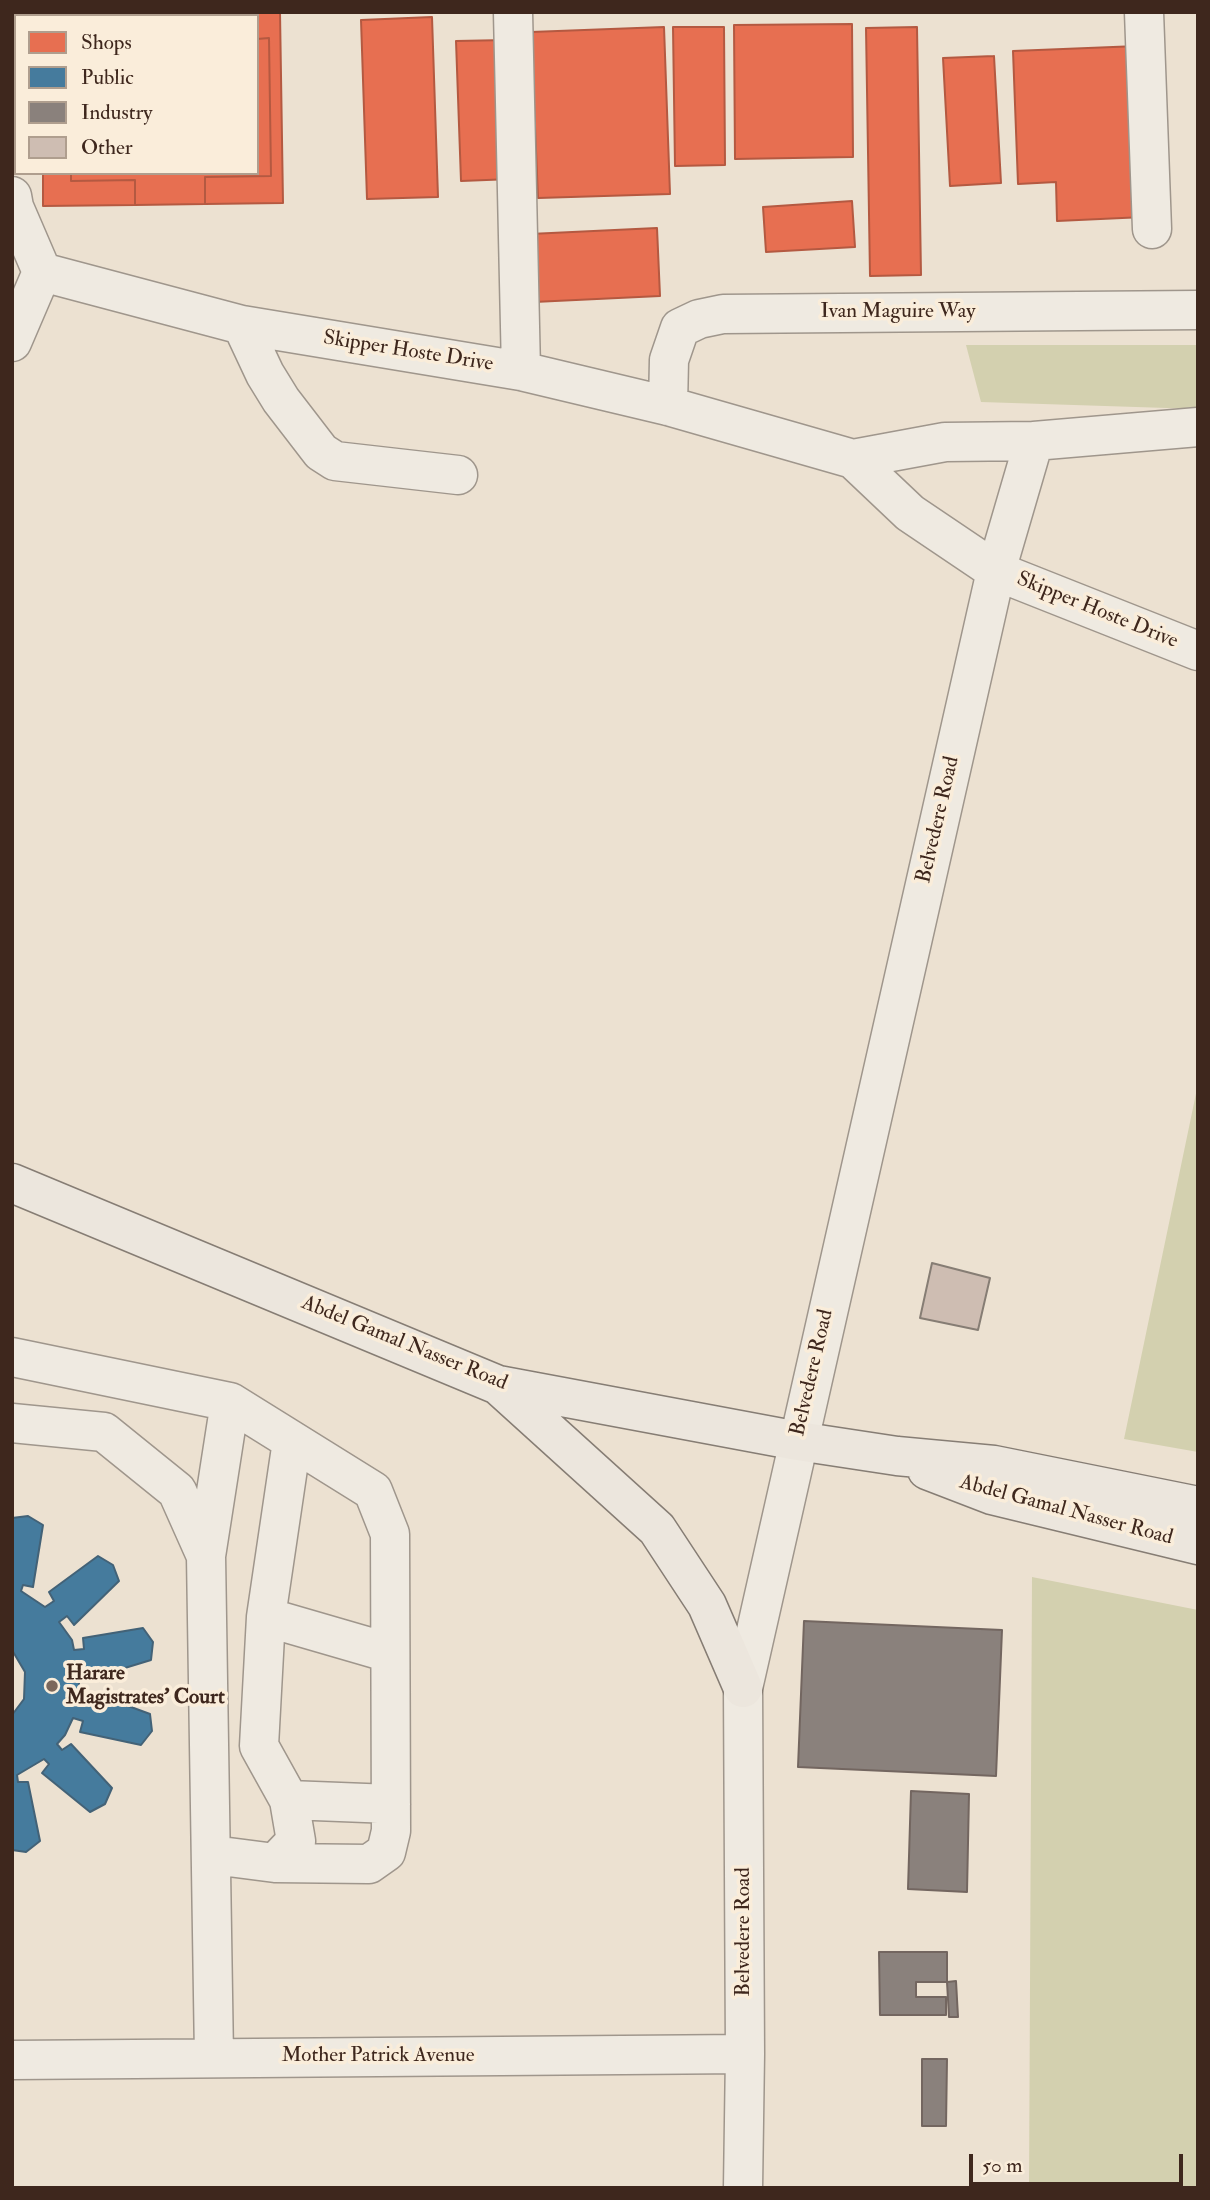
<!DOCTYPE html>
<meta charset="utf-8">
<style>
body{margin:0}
#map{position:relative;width:1210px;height:2200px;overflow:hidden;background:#ece1d1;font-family:"IM FELL Double Pica",serif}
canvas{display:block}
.frame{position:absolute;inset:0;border:14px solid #3e271d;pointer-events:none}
.legend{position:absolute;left:14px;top:14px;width:245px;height:161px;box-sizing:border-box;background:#faedda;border:2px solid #af9e8e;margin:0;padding:9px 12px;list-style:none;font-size:21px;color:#3e271d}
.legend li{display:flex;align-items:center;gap:14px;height:35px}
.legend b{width:35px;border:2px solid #af9e8e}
.scale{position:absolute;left:969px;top:2154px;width:214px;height:32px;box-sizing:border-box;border:4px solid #3e271d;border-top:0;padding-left:9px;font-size:21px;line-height:24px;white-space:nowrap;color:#3e271d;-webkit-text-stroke:5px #faedda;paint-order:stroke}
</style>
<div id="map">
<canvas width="1210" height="2200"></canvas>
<div class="frame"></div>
<ul class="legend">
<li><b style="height:19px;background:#e76f51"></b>Shops</li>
<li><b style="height:19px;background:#457b9d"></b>Public</li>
<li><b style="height:19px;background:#8a817c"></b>Industry</li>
<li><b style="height:19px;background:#cebdb2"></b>Other</li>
</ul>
<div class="scale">50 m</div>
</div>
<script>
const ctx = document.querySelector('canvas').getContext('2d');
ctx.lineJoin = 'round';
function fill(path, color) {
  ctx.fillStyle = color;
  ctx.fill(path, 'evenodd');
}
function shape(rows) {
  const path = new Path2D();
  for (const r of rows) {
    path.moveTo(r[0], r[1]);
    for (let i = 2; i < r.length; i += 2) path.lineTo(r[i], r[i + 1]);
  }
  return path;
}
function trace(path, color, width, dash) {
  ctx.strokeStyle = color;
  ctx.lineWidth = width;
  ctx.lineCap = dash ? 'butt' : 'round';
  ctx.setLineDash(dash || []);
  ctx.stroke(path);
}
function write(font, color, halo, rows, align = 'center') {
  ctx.font = font + ' "IM FELL Double Pica",serif';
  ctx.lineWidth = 7;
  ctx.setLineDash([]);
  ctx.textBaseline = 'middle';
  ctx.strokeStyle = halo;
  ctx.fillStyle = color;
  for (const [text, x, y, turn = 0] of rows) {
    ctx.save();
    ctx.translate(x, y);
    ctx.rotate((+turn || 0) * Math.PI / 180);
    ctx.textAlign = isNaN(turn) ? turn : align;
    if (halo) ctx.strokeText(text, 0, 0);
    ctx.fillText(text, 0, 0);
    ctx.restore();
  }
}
const green = shape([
 [966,345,1198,345,1198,409,981,402],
 [1198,1084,1198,1452,1124,1439],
 [1032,1577,1198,1610,1198,2188,1029,2188]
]);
const shops = shape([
 [40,12,280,12,283,203,205,204,205,177,271,176,269,38,257,39,257,16,40,16,40,12],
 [432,17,438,197,367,199,361,20,432,17],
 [852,24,853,157,735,159,734,25,852,24],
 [664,27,670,194,538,198,531,32,664,27],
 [673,27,724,27,725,165,675,166,673,27],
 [917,27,921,275,870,276,866,28,917,27],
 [269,38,271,176,205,177,205,204,135,205,135,180,71,181,71,173,257,173,257,39,269,38],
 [507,40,512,179,461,181,456,41,507,40],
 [1138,46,1144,217,1057,221,1056,182,1018,184,1013,51,1138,46],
 [994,56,1001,183,950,186,943,58,994,56],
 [43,173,71,173,71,181,135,180,135,205,43,206,43,173],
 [852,201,855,247,766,252,763,207,852,201],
 [657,228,660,296,534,302,530,234,657,228]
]);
const public = shape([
 [28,1516,43,1525,33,1587,23,1585,21,1591,45,1607,54,1601,49,1592,98,1556,113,1565,119,1581,74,1625,67,1616,59,1622,72,1640,74,1650,84,1649,83,1638,143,1628,153,1642,151,1660,92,1678,88,1668,79,1670,79,1698,88,1702,93,1693,150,1714,152,1731,141,1745,80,1732,83,1721,73,1718,65,1735,57,1744,62,1750,71,1744,112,1788,105,1804,90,1812,42,1773,49,1764,44,1759,17,1775,18,1782,28,1782,40,1841,26,1852,12,1850,12,1715,24,1699,25,1672,12,1650,12,1518,28,1516]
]);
const industry = shape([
 [804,1621,1002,1630,996,1776,798,1767,804,1621],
 [911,1791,969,1794,967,1892,908,1889,911,1791],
 [879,1952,947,1952,947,1982,916,1982,916,1997,946,1997,946,2015,880,2015,879,1952],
 [956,1981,958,2017,949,2017,947,1982,956,1981],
 [922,2059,947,2059,946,2126,922,2126,922,2059]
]);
const building = shape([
 [932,1263,990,1278,978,1330,920,1318,932,1263]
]);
const minor = shape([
 [513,12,521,371],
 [1144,12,1152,229],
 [12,196,14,207,42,272,242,325,521,371,668,406,853,459,910,513,996,571,1198,651],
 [242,325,265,374,281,400,321,452,335,461,458,475],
 [12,342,42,272],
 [668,406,669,360,680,328,699,319,723,314,1198,310],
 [853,459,945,442,1034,441],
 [12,1357,230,1402,373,1491,390,1534,391,1831,386,1852,369,1864,275,1863],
 [12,1423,104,1432,177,1491,206,1556,214,2057],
 [206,1556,230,1402],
 [266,1617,390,1653],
 [289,1800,391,1804],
 [213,1855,275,1863,296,1841,289,1800,259,1746,266,1617,292,1441],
 [12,2060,745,2054],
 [743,2188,745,2054,743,1688,996,571,1034,441,1198,427]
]);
const highway = shape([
 [12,1183,498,1385,798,1441,897,1456,994,1465,1198,1506],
 [498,1385,657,1529,707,1605,743,1688],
 [927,1470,992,1495,1198,1545]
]);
const markers = [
 [52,1686,7,"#7b685c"]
];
const streetNames = [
 ["Ivan Maguire Way",898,312],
 ["Skipper Hoste Drive",408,352,9],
 ["Skipper Hoste Drive",1097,611,22],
 ["Belvedere Road",939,820,-77],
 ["Abdel Gamal Nasser Road",404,1344,22],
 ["Belvedere Road",813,1373,-77],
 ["Abdel Gamal Nasser Road",1066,1511,15],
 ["Belvedere Road",744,1932,-90],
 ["Mother Patrick Avenue",378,2056]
];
const poiNames = [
 ["Harare",66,1674],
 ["Magistrates’ Court",66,1698]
];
fill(green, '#d3d0af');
fill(shops, '#e76f51');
trace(shops, '#b45941', 2);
fill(public, '#457b9d');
trace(public, '#436277', 2);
fill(industry, '#8a817c');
trace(industry, '#736660', 2);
fill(building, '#cebdb2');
trace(building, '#867d74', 2);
trace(minor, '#9f968c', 41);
trace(highway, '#867d74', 41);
trace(minor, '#efeae1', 38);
trace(highway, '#ece6dd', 38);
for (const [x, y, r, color] of markers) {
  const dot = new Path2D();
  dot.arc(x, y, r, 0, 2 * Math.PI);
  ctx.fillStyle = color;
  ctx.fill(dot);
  trace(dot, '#faedda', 2.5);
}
write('21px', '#3e271d', '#faedda', streetNames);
write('bold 21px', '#3e271d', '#faedda', poiNames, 'left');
</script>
